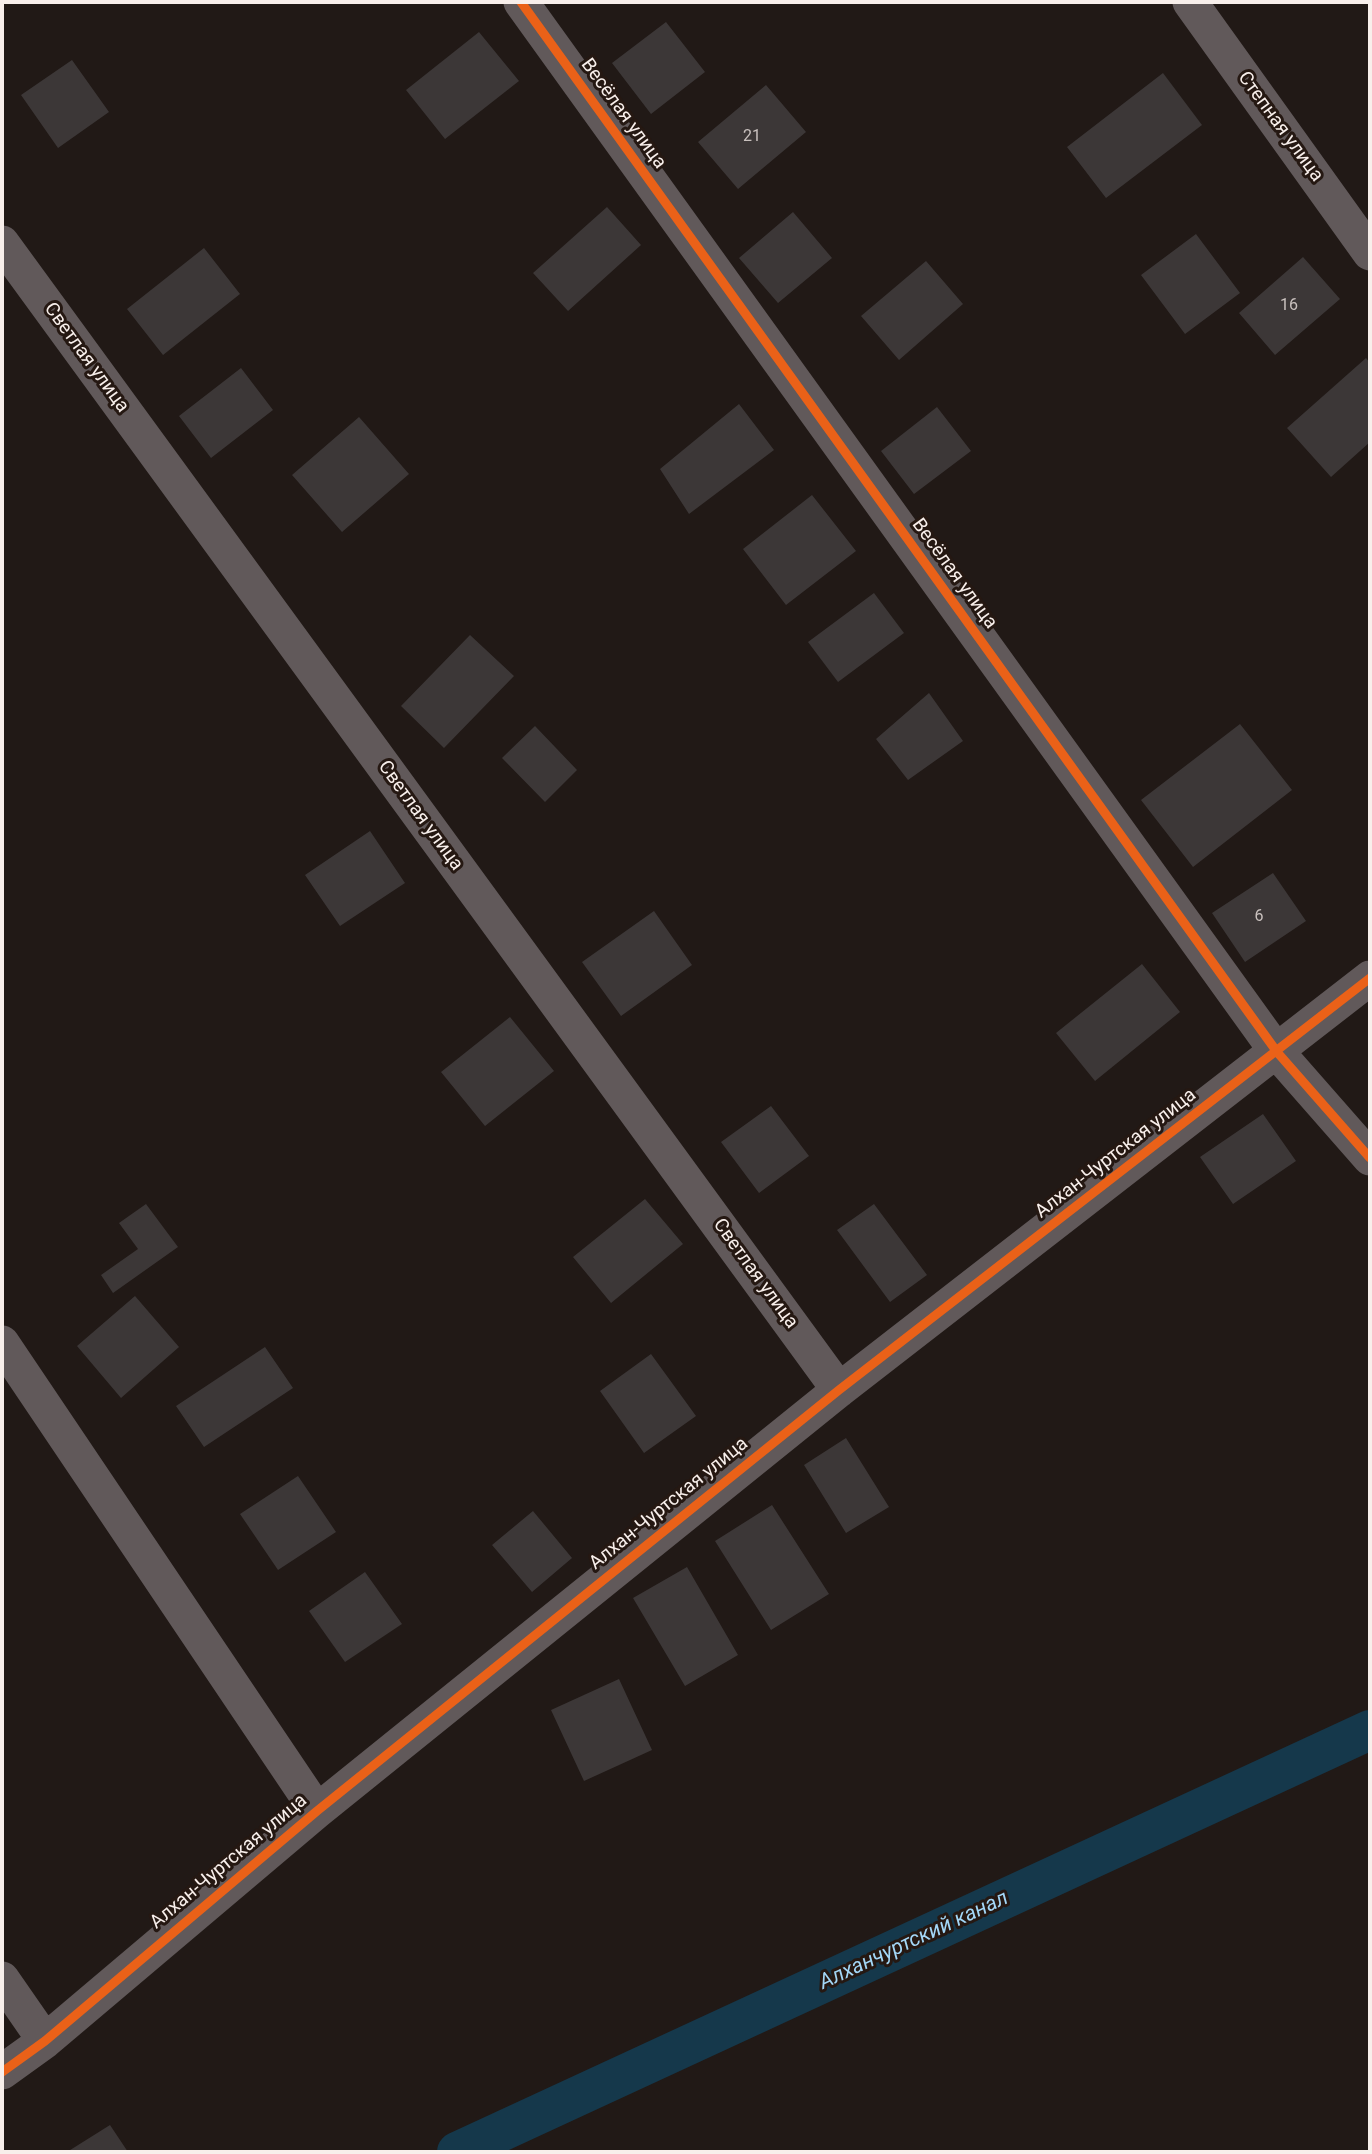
<!DOCTYPE html>
<meta charset="utf-8">
<style>
body{margin:0}
#map{position:relative;width:1372px;height:2154px;overflow:hidden;background:#211916;font-family:Roboto,sans-serif}
canvas{display:block}
.frame{position:absolute;inset:0;border:4px solid #f8efeb;pointer-events:none}
</style>
<div id="map">
<canvas width="1372" height="2154"></canvas>
<div class="frame"></div>
</div>
<script>
const ctx = document.querySelector('canvas').getContext('2d');
ctx.lineJoin = 'round';
function shape(rows) {
  const path = new Path2D();
  for (const r of rows) {
    path.moveTo(r[0], r[1]);
    for (let i = 2; i < r.length; i += 2) path.lineTo(r[i], r[i + 1]);
  }
  return path;
}
function trace(path, color, width, dash) {
  ctx.strokeStyle = color;
  ctx.lineWidth = width;
  ctx.lineCap = dash ? 'butt' : 'round';
  ctx.setLineDash(dash || []);
  ctx.stroke(path);
}
function fill(path, color) {
  ctx.fillStyle = color;
  ctx.fill(path, 'evenodd');
}
function write(font, color, halo, rows, align = 'center') {
  ctx.font = font + ' Roboto,sans-serif';
  ctx.lineWidth = 6;
  ctx.setLineDash([]);
  ctx.textBaseline = 'middle';
  ctx.strokeStyle = halo;
  ctx.fillStyle = color;
  for (const [text, x, y, turn = 0] of rows) {
    ctx.save();
    ctx.translate(x, y);
    ctx.rotate((+turn || 0) * Math.PI / 180);
    ctx.textAlign = isNaN(turn) ? turn : align;
    if (halo) ctx.strokeText(text, 0, 0);
    ctx.fillText(text, 0, 0);
    ctx.restore();
  }
}
const canal = shape([
 [457,2152,1370,1730]
]);
const building = shape([
 [666,22,705,72,651,114,612,63],
 [479,32,519,81,445,139,406,90],
 [72,60,109,112,58,148,21,95],
 [1163,73,1202,125,1106,198,1067,147],
 [766,85,806,132,738,189,698,142],
 [607,207,641,245,568,311,533,273],
 [793,212,832,258,778,303,739,258],
 [1196,234,1240,293,1185,334,1141,275],
 [204,248,240,294,163,355,127,309],
 [1303,257,1340,299,1275,355,1239,313],
 [926,261,963,304,899,360,861,316],
 [1366,358,1370,363,1370,442,1331,477,1287,428],
 [241,368,273,410,211,458,179,416],
 [739,404,774,450,689,514,660,469],
 [937,407,971,451,914,494,881,451],
 [359,417,409,474,342,532,292,475],
 [812,495,856,551,786,605,743,549],
 [874,593,904,633,838,682,808,642],
 [470,635,514,676,444,748,401,706],
 [929,693,963,741,908,780,876,739],
 [1240,724,1292,790,1193,867,1141,800],
 [535,726,577,770,545,802,502,758],
 [370,831,405,883,340,926,305,875],
 [1273,873,1306,921,1245,962,1212,913],
 [654,911,692,965,621,1016,582,962],
 [1142,964,1180,1012,1095,1081,1056,1033],
 [510,1017,554,1071,485,1126,441,1072],
 [771,1106,809,1156,759,1193,721,1142],
 [1263,1114,1296,1161,1233,1204,1200,1157],
 [645,1199,683,1244,611,1303,573,1257],
 [146,1204,178,1247,113,1293,101,1275,138,1249,119,1223],
 [874,1204,927,1275,890,1302,837,1230],
 [135,1296,179,1347,121,1398,77,1346],
 [265,1347,293,1388,204,1447,176,1406],
 [651,1354,696,1416,644,1453,600,1391],
 [846,1438,889,1507,846,1533,804,1465],
 [298,1476,336,1532,278,1570,240,1514],
 [772,1505,829,1594,771,1630,715,1541],
 [533,1511,572,1558,532,1592,492,1545],
 [687,1567,738,1655,685,1686,633,1598],
 [365,1572,402,1624,345,1662,309,1611],
 [619,1679,652,1750,584,1781,551,1710],
 [110,2125,128,2152,67,2152]
]);
const street = shape([
 [521,2,1277,1052,1370,1158],
 [1190,2,1370,253],
 [2,243,839,1390],
 [2,1343,317,1811],
 [2,1979,45,2041],
 [2,2072,45,2041,317,1811,839,1390,1370,978]
]);
const cycleway = shape([
 [521,2,1277,1052,1370,1158],
 [2,2072,45,2041,317,1811,839,1390,1370,978]
]);
const numberNames = [
 ["21",752,137],
 ["16",1289,306],
 ["6",1259,917]
];
const streetNames = [
 ["Весёлая улица",623,114,54],
 ["Степная улица",1280,127,54],
 ["Светлая улица",86,358,54],
 ["Весёлая улица",954,574,54],
 ["Светлая улица",420,816,54],
 ["Алхан-Чуртская улица",1116,1154,-38],
 ["Светлая улица",755,1274,54],
 ["Алхан-Чуртская улица",669,1504,-39],
 ["Алхан-Чуртская улица",229,1862,-40]
];
const waterNames = [
 ["Алханчуртский канал",914,1941,-25]
];
trace(canal, '#15384b', 40);
fill(building, '#3c3737');
trace(street, '#61595a', 35);
trace(cycleway, '#ea6118', 9);
write('16px', '#c9c1be', null, numberNames);
write('19px', '#f8efeb', '#251812', streetNames);
write('italic 21px', '#a3d7f7', '#251812', waterNames);
</script>
